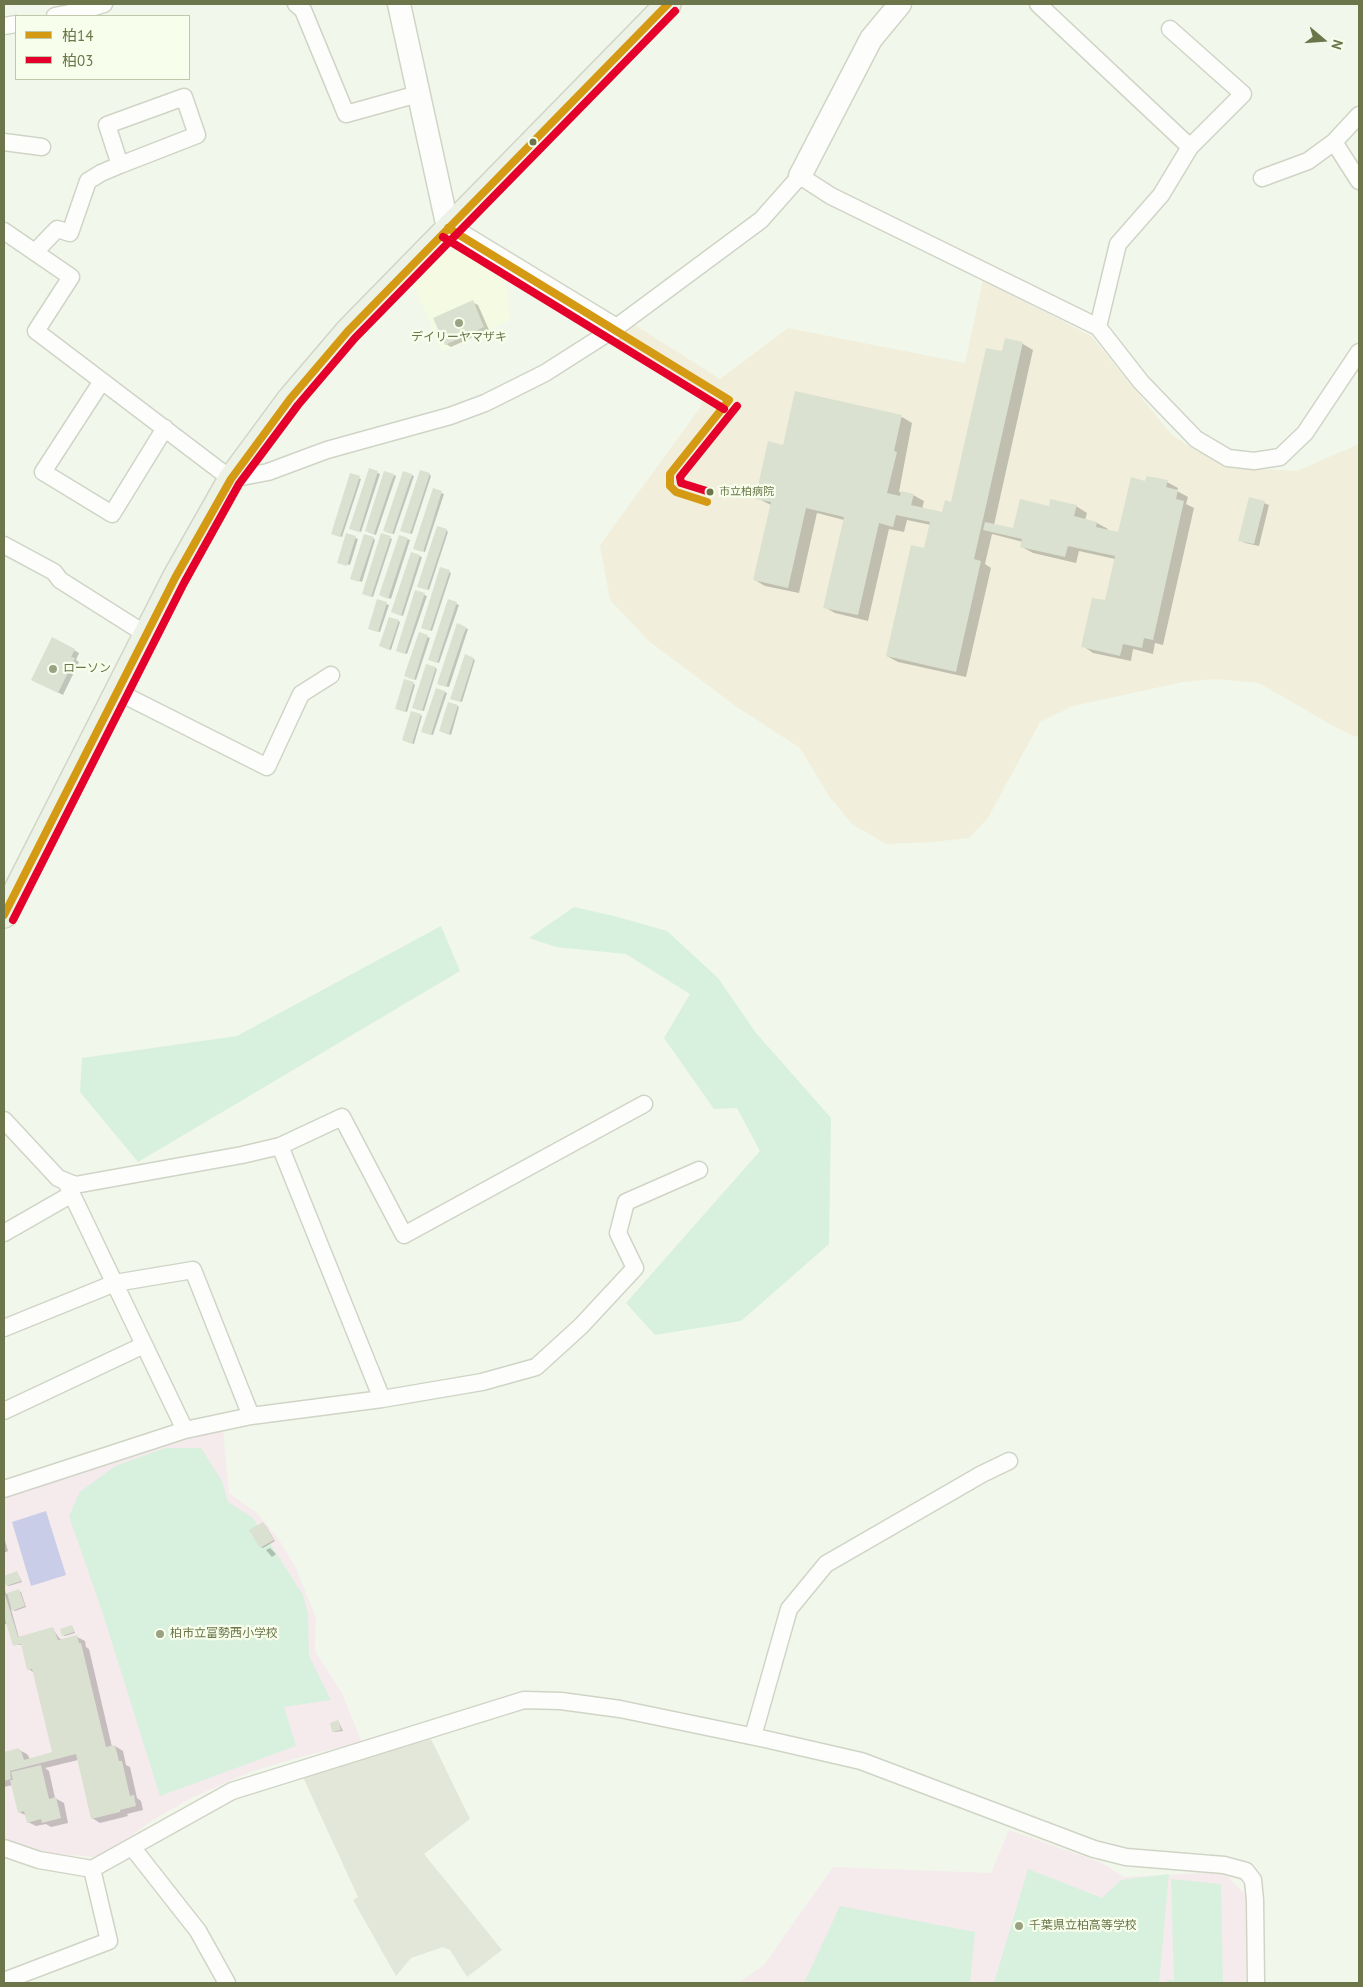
<!DOCTYPE html>
<meta charset="utf-8">
<style>
body{margin:0}
#map{position:relative;width:1363px;height:1987px;overflow:hidden;background:#f1f7eb;font-family:"PT Sans","Noto Sans JP",sans-serif}
canvas{display:block}
.frame{position:absolute;inset:0;border:5px solid #6d754b;pointer-events:none}
.legend{position:absolute;left:15px;top:15px;width:175px;height:65px;box-sizing:border-box;background:#f7ffec;border:1px solid #c0c8ac;margin:0;padding:6px 9px;list-style:none;font-size:15px;color:#6d754b}
.legend li{display:flex;align-items:center;gap:10px;height:25px}
.legend b{width:25px;border:1px solid #c0c8ac}
.north{position:absolute;left:1298px;top:15px;width:50px;height:50px;-webkit-text-stroke:4px #f7ffec;paint-order:stroke;rotate:108deg;font-size:14px;font-weight:700;line-height:20px;text-align:center;color:#6d754b}
.north::after{content:'';display:block;margin:auto;width:18px;height:22px;background:#6d754b;clip-path:polygon(50% 0,100% 100%,50% 72%,0 100%)}
</style>
<div id="map">
<canvas width="1363" height="1987"></canvas>
<div class="frame"></div>
<ul class="legend">
<li><b style="height:6px;background:#d49a13"></b>柏14</li>
<li><b style="height:6px;background:#e4002b"></b>柏03</li>
</ul>
<div class="north">N</div>
</div>
<script>
const ctx = document.querySelector('canvas').getContext('2d');
ctx.lineJoin = 'round';
function fill(path, color) {
  ctx.fillStyle = color;
  ctx.fill(path, 'evenodd');
}
function shape(rows) {
  const path = new Path2D();
  for (const r of rows) {
    path.moveTo(r[0], r[1]);
    for (let i = 2; i < r.length; i += 2) path.lineTo(r[i], r[i + 1]);
  }
  return path;
}
function trace(path, color, width, dash) {
  ctx.strokeStyle = color;
  ctx.lineWidth = width;
  ctx.lineCap = dash ? 'butt' : 'round';
  ctx.setLineDash(dash || []);
  ctx.stroke(path);
}
function write(font, color, halo, rows, align = 'center') {
  ctx.font = font + ' "PT Sans","Noto Sans JP",sans-serif';
  ctx.lineWidth = 4.5;
  ctx.setLineDash([]);
  ctx.textBaseline = 'middle';
  ctx.strokeStyle = halo;
  ctx.fillStyle = color;
  for (const [text, x, y, turn = 0] of rows) {
    ctx.save();
    ctx.translate(x, y);
    ctx.rotate((+turn || 0) * Math.PI / 180);
    ctx.textAlign = isNaN(turn) ? turn : align;
    if (halo) ctx.strokeText(text, 0, 0);
    ctx.fillText(text, 0, 0);
    ctx.restore();
  }
}
const commercial = shape([
 [443,251,466,251,505,274,510,320,443,352,413,284]
]);
const industrial = shape([
 [431,1739,470,1819,424,1854,502,1950,467,1977,450,1950,443,1947,411,1958,396,1976,353,1900,358,1897,302,1775]
]);
const education = shape([
 [223,1430,229,1493,258,1514,278,1538,295,1566,316,1618,315,1651,342,1693,362,1742,304,1756,250,1772,191,1798,153,1820,109,1852,93,1857,47,1853,4,1842,4,1494,118,1451],
 [1009,1830,1100,1862,1124,1877,1223,1872,1246,1895,1246,1983,738,1983,764,1965,833,1867,991,1873]
]);
const medical = shape([
 [983,280,1091,336,1171,434,1198,452,1244,468,1297,471,1359,444,1359,738,1337,728,1259,683,1215,679,1183,682,1073,706,1040,722,988,818,969,838,932,842,886,844,852,824,829,796,800,748,737,707,650,642,610,600,600,545,700,408,702,400,608,342,635,325,720,379,788,328,965,363]
]);
const green = shape([
 [574,907,614,916,667,931,718,978,756,1033,831,1118,829,1244,741,1321,655,1335,626,1303,760,1151,737,1108,714,1109,664,1038,690,994,626,954,556,947,529,938],
 [441,926,460,971,138,1162,80,1092,82,1058,237,1036],
 [165,1448,201,1448,222,1481,228,1502,253,1518,282,1562,303,1595,308,1614,309,1656,331,1700,284,1707,296,1746,160,1796,103,1614,69,1516,80,1492,115,1466],
 [1028,1869,1102,1898,1121,1880,1169,1874,1159,1983,994,1983],
 [1171,1879,1221,1884,1223,1983,1166,1983,1167,1980,1174,1980],
 [840,1906,975,1932,970,1983,804,1983]
]);
const water = shape([
 [46,1511,66,1575,31,1586,12,1522]
]);
const shadow = shape([
 [472,302,478,305,489,330,451,347,446,344],
 [1006,340,1023,344,1033,350,994,525,1014,530,1050,507,1076,506,1087,513,1085,520,1097,523,1108,529,1107,531,1119,533,1146,482,1167,482,1178,488,1177,491,1188,497,1186,504,1194,508,1163,645,1155,643,1153,654,1133,649,1131,661,1093,653,1083,646,1106,602,1115,559,1079,551,1076,563,1033,553,1022,547,1023,542,992,534,985,564,991,568,966,677,898,662,887,656,925,550,931,525,907,520,904,532,889,529,868,621,835,613,824,607,844,520,817,513,799,593,765,586,755,580,771,505,757,498,784,446,902,417,912,423,899,492,913,495,924,501,922,509,943,514,952,503],
 [370,470,380,474,361,532,353,529],
 [429,474,431,476,412,534,404,531],
 [394,475,396,476,376,535,368,532],
 [412,475,414,476,394,534,386,532],
 [359,478,361,479,342,537,334,534],
 [434,490,444,494,425,552,417,549],
 [1264,503,1269,505,1259,546,1245,543,1240,540],
 [446,530,448,532,429,590,421,587],
 [347,535,358,539,350,565,339,562],
 [400,537,410,540,391,599,383,596],
 [373,538,375,540,362,582,354,579],
 [390,538,392,539,373,597,365,594],
 [412,554,422,557,403,616,395,613],
 [449,572,451,573,432,631,424,628],
 [416,592,427,596,407,654,399,651],
 [378,601,389,605,380,632,372,630],
 [449,601,459,605,439,663,431,660],
 [398,621,400,622,391,650,383,647],
 [466,628,468,629,449,687,440,685],
 [420,634,430,638,416,680,408,677],
 [74,650,79,653,76,660,79,662,63,695,38,682],
 [473,659,475,660,462,702,454,699],
 [435,668,437,669,424,711,416,709],
 [413,683,415,685,407,712,398,709],
 [445,692,447,693,433,735,425,733],
 [457,706,459,707,451,735,442,732],
 [420,715,422,716,414,744,405,741],
 [265,1525,275,1541,263,1548,261,1547],
 [4,1537,8,1551,4,1553],
 [270,1548,276,1554,272,1557,266,1550],
 [17,1572,22,1582,9,1586,7,1585],
 [4,1585,6,1594,19,1591,21,1592,26,1607,15,1611,11,1609,19,1638,53,1629,59,1638,63,1640,77,1637,85,1641,86,1647,89,1649,112,1747,115,1746,123,1751,126,1765,130,1767,137,1798,141,1801,143,1810,127,1814,128,1816,100,1823,92,1818,78,1760,45,1768,49,1771,55,1798,64,1803,68,1823,51,1827,46,1824,36,1826,28,1822,27,1816,19,1812,13,1785,4,1787,4,1756,19,1750,27,1754,30,1759,54,1753,34,1673,29,1669,22,1645,14,1645,7,1623,4,1625,4,1619,6,1620,4,1616],
 [72,1626,75,1633,65,1636,63,1635],
 [338,1721,343,1731,335,1732,333,1731]
]);
const building = shape([
 [473,300,484,327,445,345,433,318],
 [1005,338,1023,342,974,559,981,561,956,672,886,656,911,545,924,548,930,522,896,515,893,527,879,523,858,615,823,608,844,517,806,508,788,588,753,580,771,502,755,499,768,441,783,445,795,391,902,415,894,451,897,452,887,493,900,496,901,491,914,494,911,505,942,512,945,500,951,502,986,348,1002,351],
 [369,468,378,471,359,532,349,529],
 [420,470,430,473,410,534,400,531],
 [384,471,394,474,374,534,365,531],
 [403,471,412,474,392,534,383,531],
 [350,473,360,476,340,537,331,534],
 [1147,476,1168,480,1166,487,1178,490,1176,499,1184,501,1153,640,1144,638,1142,648,1123,644,1120,656,1081,647,1092,598,1105,600,1115,556,1068,546,1065,557,1020,547,1022,539,983,530,985,522,1013,528,1020,499,1049,506,1050,499,1077,505,1074,516,1097,522,1096,527,1118,532,1131,477,1145,481],
 [433,488,442,491,423,552,413,549],
 [1249,497,1265,501,1254,544,1238,541],
 [437,526,447,529,427,590,417,587],
 [346,533,356,536,347,566,337,563],
 [381,533,391,536,371,597,362,594],
 [364,534,374,537,359,582,350,579],
 [399,535,408,538,388,599,379,595],
 [411,552,420,555,401,616,391,612],
 [440,567,450,570,430,631,421,628],
 [415,590,425,593,405,654,396,651],
 [377,599,387,602,378,632,368,629],
 [448,599,457,602,437,663,428,660],
 [389,617,399,620,389,650,379,646],
 [457,623,466,627,446,687,437,684],
 [419,632,428,635,414,680,404,676],
 [52,637,75,649,71,657,75,658,58,693,31,680],
 [465,654,474,658,460,702,450,699],
 [426,664,436,667,422,711,412,708],
 [404,679,414,682,405,712,395,709],
 [436,688,445,691,431,735,421,732],
 [448,702,458,705,449,734,439,731],
 [411,711,421,714,412,744,402,740],
 [263,1522,274,1540,260,1548,249,1530],
 [17,1571,21,1581,6,1586,4,1576],
 [19,1589,25,1606,12,1611,7,1593],
 [4,1591,18,1637,53,1627,58,1640,77,1635,79,1643,81,1643,106,1747,115,1745,119,1761,122,1761,130,1796,134,1795,136,1806,120,1810,120,1812,91,1819,76,1754,10,1771,11,1779,4,1781,4,1752,19,1748,19,1751,21,1751,24,1760,52,1752,32,1669,27,1670,21,1644,13,1646,4,1616],
 [72,1625,74,1632,62,1636,60,1629],
 [338,1720,341,1730,332,1732,330,1723],
 [41,1765,49,1799,56,1797,61,1818,42,1823,41,1819,27,1823,24,1811,18,1813,10,1780,13,1780,11,1772]
]);
const street = shape([
 [296,4,303,10,346,114,418,94],
 [1038,4,1190,147],
 [55,16,84,10,104,4],
 [4,26,16,24],
 [1359,115,1334,142,1359,181],
 [4,142,42,147],
 [1262,178,1308,161,1334,142],
 [4,231,71,277,36,331,231,479,268,472,327,450,450,416,485,403,545,373,614,329,761,220,800,176,831,196,1098,327,1141,382,1196,439,1228,458,1254,461,1280,457,1305,433,1359,352],
 [35,252,57,229,70,233,88,181,101,173,120,165,197,135,184,97,107,125,120,165],
 [1098,327,1118,244,1161,195,1190,147,1243,94,1170,29],
 [102,381,43,472,112,514,165,428],
 [4,545,54,572,60,580,147,635],
 [118,692,267,767,301,694,331,675],
 [4,1120,58,1178,75,1185,242,1155,280,1146,382,1399],
 [280,1146,342,1117,404,1235,644,1104],
 [66,1182,185,1430],
 [4,1233,72,1194],
 [4,1328,115,1283,193,1270,251,1416],
 [4,1411,144,1345],
 [4,1489,185,1430,251,1416,382,1399,482,1382,536,1367,581,1326,635,1268,618,1233,626,1202,699,1170],
 [753,1736,789,1609,826,1564,982,1474,1009,1461],
 [132,1847,198,1931,227,1983],
 [4,1848,39,1860,92,1869,232,1791,524,1700,561,1701,620,1709,765,1739,861,1761,1094,1849,1126,1857,1224,1865,1246,1871,1253,1880,1255,1900,1256,1983],
 [4,1981,109,1941,92,1869]
]);
const secondary = shape([
 [399,4,448,228,614,329],
 [800,176,871,39,900,4]
]);
const primary = shape([
 [4,915,175,578,231,479,290,399,348,331,668,4]
]);
const bus1 = shape([
 [448,228,729,400],
 [707,502,676,492,670,486,670,474,729,400],
 [4,915,175,578,231,479,290,399,348,331,668,4]
]);
const bus2 = shape([
 [443,237,724,409],
 [710,492,681,483,680,477,737,406],
 [13,920,184,583,239,484,298,405,355,338,675,11]
]);
const markers = [
 [533,142,4.5,"#6d754b"],
 [459,323,5,"#9ba283"],
 [710,492,4.5,"#6d754b"],
 [53,669,5,"#9ba283"],
 [160,1634,5,"#9ba283"],
 [1019,1926,5,"#9ba283"]
];
const busNames = [
 ["市立柏病院",719,492]
];
const poiNames = [
 ["デイリーヤマザキ",459,338,"center"],
 ["ローソン",63,669],
 ["柏市立富勢西小学校",170,1634],
 ["千葉県立柏高等学校",1029,1926]
];
fill(commercial, '#f5fae2');
fill(industrial, '#e2e7d9');
fill(education, '#f5ebed');
fill(medical, '#f1efdb');
fill(green, '#d8f0de');
fill(water, '#cacde8');
fill(shadow, '#0003');
fill(building, '#dbe1d0');
trace(street, '#d0d4c6', 19);
trace(secondary, '#d0d5c6', 25);
trace(primary, '#d2d5c6', 28);
trace(street, '#fdfefc', 16);
trace(secondary, '#fdfefc', 22);
trace(primary, '#ecf2e6', 25);
trace(bus1, '#d49a13', 8);
trace(bus2, '#e4002b', 8);
for (const [x, y, r, color] of markers) {
  const dot = new Path2D();
  dot.arc(x, y, r, 0, 2 * Math.PI);
  ctx.fillStyle = color;
  ctx.fill(dot);
  trace(dot, '#f7ffec', 2);
}
write('11px', '#6d754b', '#f7ffec', busNames, 'left');
write('12px', '#6d754b', '#f7ffec', poiNames, 'left');
</script>
